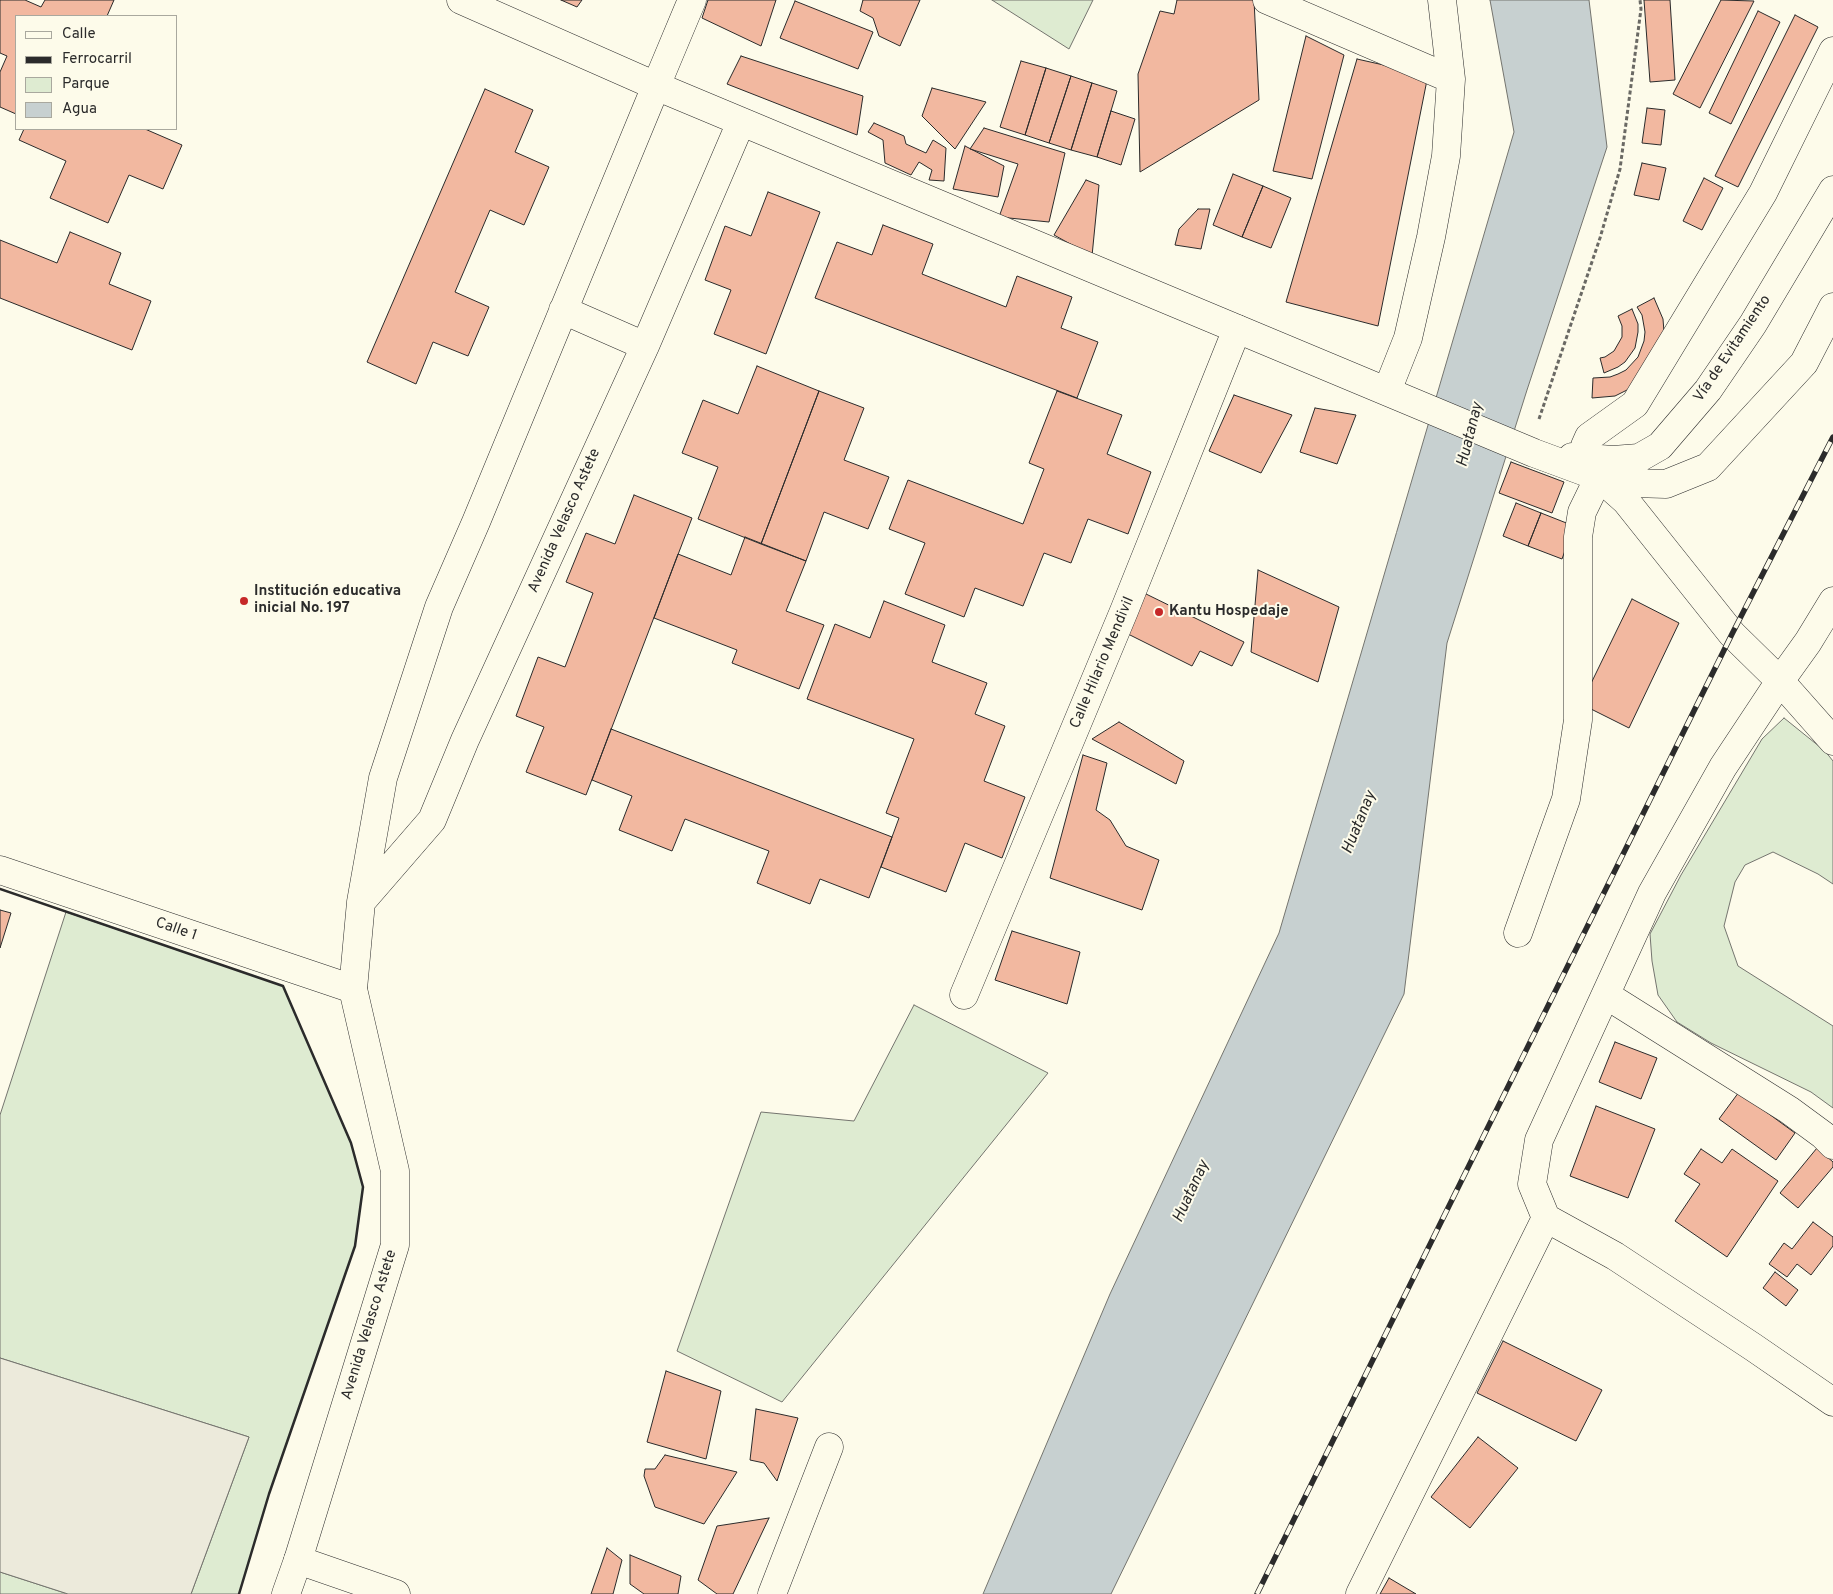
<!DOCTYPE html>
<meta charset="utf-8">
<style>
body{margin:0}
#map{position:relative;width:1833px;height:1594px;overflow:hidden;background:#fdfbea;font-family:Overpass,sans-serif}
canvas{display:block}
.legend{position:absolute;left:15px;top:15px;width:162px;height:115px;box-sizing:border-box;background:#fdfbea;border:1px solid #a9a89e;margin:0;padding:6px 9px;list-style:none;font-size:15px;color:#2b2b2b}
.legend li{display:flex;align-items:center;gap:10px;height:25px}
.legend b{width:25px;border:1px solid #a9a89e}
</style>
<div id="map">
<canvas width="1833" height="1594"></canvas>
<ul class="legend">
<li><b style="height:6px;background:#fdfbea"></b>Calle</li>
<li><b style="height:6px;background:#2b2b2b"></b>Ferrocarril</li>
<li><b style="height:14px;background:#deebd1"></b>Parque</li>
<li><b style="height:14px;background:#c7d0d0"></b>Agua</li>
</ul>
</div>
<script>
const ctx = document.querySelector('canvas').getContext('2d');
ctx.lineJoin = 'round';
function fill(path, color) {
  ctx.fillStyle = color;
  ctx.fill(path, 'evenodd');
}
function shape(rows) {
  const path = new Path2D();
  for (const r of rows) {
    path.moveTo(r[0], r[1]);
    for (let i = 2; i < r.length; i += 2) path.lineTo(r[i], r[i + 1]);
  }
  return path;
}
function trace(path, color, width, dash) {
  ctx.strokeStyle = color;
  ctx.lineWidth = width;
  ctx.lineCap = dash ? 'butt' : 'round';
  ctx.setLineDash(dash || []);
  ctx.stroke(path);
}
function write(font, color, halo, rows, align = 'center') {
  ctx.font = font + ' Overpass,sans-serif';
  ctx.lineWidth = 4;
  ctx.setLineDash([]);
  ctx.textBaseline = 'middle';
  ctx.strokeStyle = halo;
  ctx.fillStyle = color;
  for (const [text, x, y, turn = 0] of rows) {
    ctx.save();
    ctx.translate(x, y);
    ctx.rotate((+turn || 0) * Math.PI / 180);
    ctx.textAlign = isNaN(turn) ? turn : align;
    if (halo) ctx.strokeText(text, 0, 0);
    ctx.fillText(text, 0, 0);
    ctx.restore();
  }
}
const green = shape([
 [992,0,1093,0,1069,49,992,0],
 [1784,718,1825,751,1833,761,1833,884,1818,874,1773,852,1745,865,1735,882,1724,926,1738,966,1833,1026,1833,1108,1811,1092,1711,1043,1677,1022,1658,995,1652,961,1650,934,1681,875,1762,739,1784,718],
 [66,912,283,986,351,1143,363,1187,355,1246,269,1494,239,1594,191,1594,249,1437,0,1358,0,1115,66,912],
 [914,1005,1048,1073,782,1402,677,1351,761,1112,854,1121,914,1005],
 [0,1572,68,1594,0,1594,0,1572]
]);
const parking = shape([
 [0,1358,249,1437,191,1594,68,1594,0,1572,0,1358]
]);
const water = shape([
 [1490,0,1589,0,1607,147,1527,390,1447,643,1404,994,1111,1594,983,1594,1110,1294,1279,933,1514,132,1490,0]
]);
const building = shape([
 [0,0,25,0,41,7,45,0,114,0,107,16,16,16,16,114,0,107,0,72,7,56,0,53,0,0],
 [561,0,582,0,577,7,561,0],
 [708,0,776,0,761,46,702,18,708,0],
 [863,0,920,0,900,46,879,36,873,18,860,11,863,0],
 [1177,0,1254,0,1259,100,1140,172,1138,74,1160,11,1174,14,1177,0],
 [1644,0,1670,0,1675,80,1650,82,1644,0],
 [1721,0,1754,1,1700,108,1673,94,1721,0],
 [795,1,873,32,858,69,780,38,795,1],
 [1758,11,1780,22,1731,124,1709,113,1758,11],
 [1795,15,1818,27,1738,187,1715,176,1795,15],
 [1306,36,1344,55,1312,179,1273,171,1306,36],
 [741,56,863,96,857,135,727,84,741,56],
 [1357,59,1428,75,1378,326,1286,302,1357,59],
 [1021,61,1046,68,1025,135,1000,127,1021,61],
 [1046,68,1071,76,1049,143,1025,135,1046,68],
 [1071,76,1092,83,1071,150,1049,143,1071,76],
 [1092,83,1117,91,1097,157,1071,150,1092,83],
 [932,88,986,102,955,149,922,116,932,88],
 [485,89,533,110,515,152,549,167,524,225,490,210,455,292,489,307,468,356,433,342,416,384,367,362,485,89],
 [1647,108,1665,110,1661,145,1642,143,1647,108],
 [1111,111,1135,119,1121,165,1097,157,1111,111],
 [874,123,904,136,906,144,926,153,933,140,946,148,944,181,929,180,932,170,919,162,911,175,885,163,883,140,868,132,874,123],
 [984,128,1065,153,1049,222,999,217,1018,164,970,149,984,128],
 [24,129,145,129,182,145,163,189,129,175,108,223,50,198,66,161,19,140,24,129],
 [965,146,1004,166,998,197,953,189,965,146],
 [1642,163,1666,168,1659,200,1634,195,1642,163],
 [1233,174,1263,186,1242,237,1213,225,1233,174],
 [1704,178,1723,188,1702,230,1683,221,1704,178],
 [1086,180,1099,185,1092,256,1054,235,1086,180],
 [1263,186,1291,198,1271,248,1242,237,1263,186],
 [768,192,820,212,766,354,714,334,731,290,705,280,725,226,751,236,768,192],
 [1198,209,1210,209,1201,249,1175,245,1179,229,1198,209],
 [883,225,933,244,922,274,1006,307,1017,276,1072,297,1061,328,1098,342,1077,398,815,298,837,242,872,255,883,225],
 [70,232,121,253,109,284,151,301,132,350,0,298,0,240,57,263,70,232],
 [1654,298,1663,319,1664,332,1637,385,1615,396,1592,398,1593,378,1610,377,1618,374,1626,370,1638,357,1644,341,1645,332,1642,315,1637,307,1654,298],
 [1632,309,1638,324,1638,332,1635,348,1625,362,1618,367,1604,373,1600,358,1605,357,1614,351,1622,337,1622,326,1618,316,1632,309],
 [757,366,819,391,761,544,698,519,718,467,682,453,703,400,738,414,757,366],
 [819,391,864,408,844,460,889,477,868,529,824,512,806,561,761,544,819,391],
 [1057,391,1122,415,1107,454,1151,472,1128,534,1088,519,1071,563,1044,553,1023,606,975,588,964,617,905,594,925,543,889,529,908,480,1023,524,1044,469,1029,463,1057,391],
 [1234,395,1292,415,1261,473,1209,451,1234,395],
 [1315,408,1356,415,1337,464,1300,452,1315,408],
 [1511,462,1564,482,1552,513,1499,493,1511,462],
 [634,495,692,518,586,795,526,772,544,727,516,716,538,657,565,667,593,593,566,582,586,533,615,544,634,495],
 [1516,503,1541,513,1528,546,1503,536,1516,503],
 [1541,513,1574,526,1562,559,1528,546,1541,513],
 [745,537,806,561,786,611,824,625,799,689,732,663,737,650,654,618,678,554,731,575,745,537],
 [1258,570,1339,607,1318,682,1251,652,1258,570],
 [1144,593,1244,642,1232,666,1200,651,1192,666,1124,632,1144,593],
 [1632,599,1679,623,1629,728,1581,704,1632,599],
 [884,601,945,625,932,662,987,683,975,714,1005,726,984,781,1025,797,1002,858,965,843,946,892,881,867,899,818,886,813,914,739,807,699,835,624,870,638,884,601],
 [1119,722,1184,761,1176,784,1092,739,1119,722],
 [611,729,892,837,869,898,820,879,810,904,757,883,769,851,685,819,672,851,619,830,632,796,592,780,611,729],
 [1083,755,1107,763,1096,810,1110,820,1126,846,1159,860,1142,910,1050,878,1083,755],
 [0,910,11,913,0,948,0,910],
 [1012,931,1080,952,1067,1004,995,980,1012,931],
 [1615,1042,1657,1058,1641,1099,1599,1082,1615,1042],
 [1739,1092,1795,1133,1776,1160,1719,1119,1739,1092],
 [1596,1106,1655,1129,1628,1198,1570,1176,1596,1106],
 [1817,1148,1833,1162,1833,1167,1798,1208,1780,1193,1817,1148],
 [1701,1149,1722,1163,1732,1149,1778,1181,1727,1257,1675,1221,1700,1184,1684,1174,1701,1149],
 [1813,1222,1833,1237,1833,1246,1811,1275,1797,1264,1787,1277,1769,1264,1784,1243,1792,1249,1813,1222],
 [1775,1272,1798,1290,1786,1306,1763,1288,1775,1272],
 [1503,1341,1602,1390,1576,1441,1477,1393,1503,1341],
 [666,1371,721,1391,706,1459,647,1442,666,1371],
 [756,1409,798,1418,777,1481,764,1463,750,1460,756,1409],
 [1478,1437,1518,1468,1470,1528,1431,1497,1478,1437],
 [665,1455,737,1472,704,1524,655,1507,644,1476,645,1469,655,1469,665,1455],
 [769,1518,733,1594,717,1594,698,1580,717,1526,769,1518],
 [607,1548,622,1560,613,1594,591,1594,607,1548],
 [630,1555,681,1576,678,1594,644,1594,630,1584,630,1555],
 [1389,1578,1416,1594,1380,1594,1389,1578]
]);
const path = shape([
 [1539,419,1600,238,1620,169,1641,9,1640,0]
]);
const minor = shape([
 [461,0,656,86,692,0],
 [1267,0,1451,79],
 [1387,391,1408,338,1431,237,1446,156,1451,79,1442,0],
 [1584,458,1585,446,1589,437,1635,404,1763,193,1833,51],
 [1833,741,1780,681,1723,767,1652,893,1539,1140,1532,1184,1546,1218,1615,1256,1753,1347,1833,1402],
 [0,870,353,989],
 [1518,933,1566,799,1578,720,1578,537,1582,512,1599,477],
 [964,995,1124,611,1237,329],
 [1606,995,1789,1110,1823,1135,1833,1145],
 [298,1560,396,1594],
 [772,1594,829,1447],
 [1360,1594,1546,1218]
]);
const major = shape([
 [1592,468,1599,477,1626,501,1732,634,1780,681,1808,642,1833,601]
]);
const highway = shape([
 [563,310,645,346],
 [1572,457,1613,460,1639,458,1660,446,1708,390,1753,324,1833,190],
 [361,902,432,820,465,740,645,346,741,122],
 [286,1594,298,1560,395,1245,395,1171,353,989,361,902,383,778,439,607,476,522,656,86,1534,453,1599,477,1632,483,1666,484,1708,467,1804,363,1833,307]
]);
const rail = shape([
 [1257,1594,1732,634,1833,437]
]);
const wall = shape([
 [0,889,283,986,351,1143,363,1187,355,1246,269,1494,239,1594]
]);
const markers = [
 [244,601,5,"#c62828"],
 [1159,612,5,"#c62828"]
];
const streetNames = [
 ["Vía de Evitamiento",1733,349,-56],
 ["Avenida Velasco Astete",565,521,-66],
 ["Calle Hilario Mendivil",1103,663,-67],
 ["Calle 1",176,930,19],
 ["Avenida Velasco Astete",370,1325,-73]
];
const poiNames = [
 ["Institución educativa",254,592],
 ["inicial No. 197",254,609],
 ["Kantu Hospedaje",1169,612]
];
const waterNames = [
 ["Huatanay",1471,435,-76],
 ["Huatanay",1360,823,-68],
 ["Huatanay",1192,1192,-65]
];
fill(green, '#deebd1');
trace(green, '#74746e', 1);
fill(parking, '#eceadb');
trace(parking, '#74746e', 1);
fill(water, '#c7d0d0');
trace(water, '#74746e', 1);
fill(building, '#f2b8a0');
trace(building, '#2b2b2b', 1);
trace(minor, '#2b2b2b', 29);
trace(major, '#2b2b2b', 29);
trace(highway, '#2b2b2b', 29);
trace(path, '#6a6964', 3, [4, 2.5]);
trace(minor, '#fdfbea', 28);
trace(major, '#fdfbea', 28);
trace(highway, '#fdfbea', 28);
trace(rail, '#2b2b2b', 5.5);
trace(rail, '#fdfbea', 4, [11]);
trace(wall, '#2b2b2b', 2.5);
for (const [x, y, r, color] of markers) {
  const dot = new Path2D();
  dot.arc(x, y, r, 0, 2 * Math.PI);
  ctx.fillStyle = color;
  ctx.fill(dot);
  trace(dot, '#fdfbea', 2);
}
write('15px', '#2b2b2b', '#fdfbea', streetNames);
write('bold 15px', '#2b2b2b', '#fdfbea', poiNames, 'left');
write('italic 16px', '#2b2b2b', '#fdfbea', waterNames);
</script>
